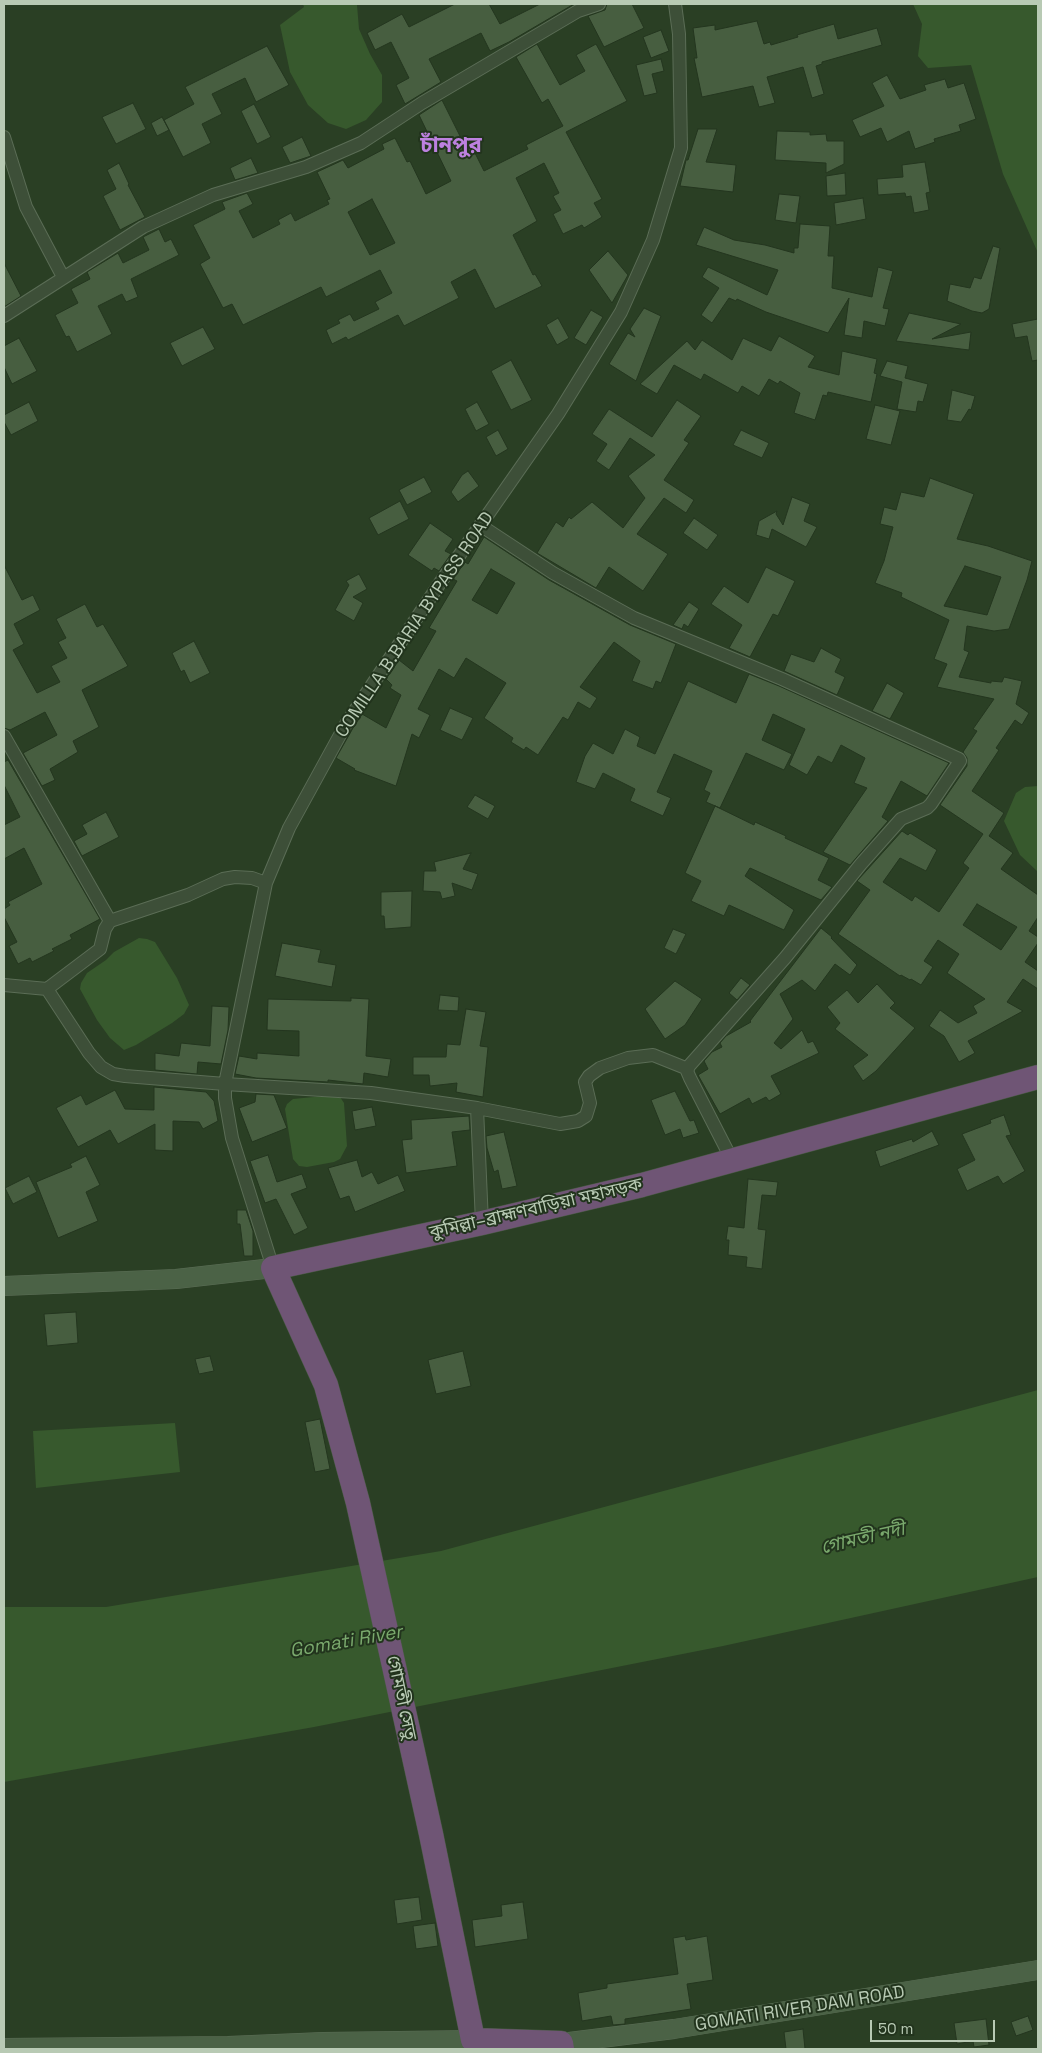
<!DOCTYPE html>
<meta charset="utf-8">
<style>
body{margin:0}
#map{position:relative;width:1042px;height:2053px;overflow:hidden;background:#2a3f24;font-family:"Space Grotesk",sans-serif}
canvas{display:block}
.frame{position:absolute;inset:0;border:5px solid #b8cab4;pointer-events:none}
.scale{position:absolute;left:870px;top:2020px;width:125px;height:22px;box-sizing:border-box;border:2px solid #b8cab4;border-top:0;padding-left:6px;font-size:15px;line-height:18px;white-space:nowrap;color:#b8cab4;-webkit-text-stroke:4px #22341d;paint-order:stroke}
</style>
<div id="map">
<canvas width="1042" height="2053"></canvas>
<div class="frame"></div>
<div class="scale">50 m</div>
</div>
<script>
const ctx = document.querySelector('canvas').getContext('2d');
ctx.lineJoin = 'round';
function fill(path, color) {
  ctx.fillStyle = color;
  ctx.fill(path, 'evenodd');
}
function shape(rows) {
  const path = new Path2D();
  for (const r of rows) {
    path.moveTo(r[0], r[1]);
    for (let i = 2; i < r.length; i += 2) path.lineTo(r[i], r[i + 1]);
  }
  return path;
}
function trace(path, color, width, dash) {
  ctx.strokeStyle = color;
  ctx.lineWidth = width;
  ctx.lineCap = dash ? 'butt' : 'round';
  ctx.setLineDash(dash || []);
  ctx.stroke(path);
}
function write(font, color, halo, rows, align = 'center') {
  ctx.font = font + ' "Space Grotesk","Noto Sans Bengali",sans-serif';
  ctx.lineWidth = 4;
  ctx.setLineDash([]);
  ctx.textBaseline = 'middle';
  ctx.strokeStyle = halo;
  ctx.fillStyle = color;
  for (const [text, x, y, turn = 0] of rows) {
    ctx.save();
    ctx.translate(x, y);
    ctx.rotate((+turn || 0) * Math.PI / 180);
    ctx.textAlign = isNaN(turn) ? turn : align;
    if (halo) ctx.strokeText(text, 0, 0);
    ctx.fillText(text, 0, 0);
    ctx.restore();
  }
}
const water = shape([
 [303,4,359,4,357,5,359,29,370,54,382,75,382,102,366,120,346,129,328,123,308,105,290,72,280,25,304,7],
 [913,4,1038,4,1038,253,1003,174,971,65,928,68,918,56,922,24],
 [1038,786,1038,871,1037,871,1020,855,1004,821,1016,793,1025,787],
 [139,938,147,939,155,942,177,978,189,1005,184,1014,172,1023,136,1045,124,1050,110,1038,97,1020,80,989,81,983,87,973,106,960,114,952],
 [334,1095,340,1097,344,1103,347,1146,340,1159,334,1162,307,1167,299,1166,293,1159,285,1109,287,1104,293,1099],
 [1038,1390,1038,1577,723,1646,314,1727,4,1782,4,1607,106,1607,441,1551],
 [175,1423,180,1472,36,1488,33,1431]
]);
const building = shape([
 [455,4,489,4,500,24,540,4,574,4,509,42,490,51,481,33,429,59,441,82,405,104,396,85,409,78,391,42,375,50,367,33,402,14,409,27,455,4],
 [607,4,632,4,644,28,604,47,588,16,605,10,607,4],
 [757,21,764,44,770,42,771,45,798,37,797,35,834,24,838,39,877,28,882,45,822,62,822,64,816,66,824,94,812,98,803,67,767,77,775,103,759,107,753,86,702,97,694,58,697,58,693,28,715,25,715,30,757,21],
 [661,30,669,51,651,58,643,37,661,30],
 [537,44,560,85,585,71,576,55,596,44,627,101,566,132,602,199,594,203,602,217,584,228,582,225,563,234,553,214,561,210,553,196,559,193,544,163,516,178,537,221,513,235,533,275,535,274,542,286,495,309,475,269,451,282,459,298,404,326,398,315,348,340,346,337,332,344,326,330,340,323,338,320,350,314,354,321,379,309,375,302,392,293,380,270,326,297,321,287,243,325,232,304,223,308,200,264,210,258,193,225,225,209,222,202,247,193,253,204,239,211,253,238,280,224,278,220,291,213,295,221,329,204,327,200,330,199,317,172,343,160,348,168,384,149,382,144,395,138,407,162,410,161,426,194,451,181,419,115,442,100,462,140,467,137,484,171,528,149,526,145,563,126,548,99,542,103,516,57,537,44],
 [372,199,395,243,370,255,348,212,372,199],
 [267,46,289,85,256,102,245,78,212,94,222,114,202,124,211,143,183,157,164,120,194,104,185,87,267,46],
 [661,59,664,71,652,74,657,93,644,96,636,65,661,59],
 [887,75,900,99,926,90,924,85,945,79,948,88,964,83,976,119,959,125,961,131,934,139,935,142,915,149,909,131,887,142,881,128,860,137,852,120,884,106,872,83,887,75],
 [133,103,146,129,116,144,102,117,133,103],
 [254,104,271,137,257,144,241,111,254,104],
 [162,117,169,130,157,136,151,123,162,117],
 [698,129,717,129,706,162,736,165,733,192,680,186,686,160,688,160,698,129],
 [777,131,810,132,810,135,826,134,827,141,844,141,844,164,826,173,826,163,775,160,777,131],
 [302,137,311,156,290,163,282,147,302,137],
 [251,158,258,173,235,180,230,168,251,158],
 [925,162,930,192,926,193,929,210,914,213,911,196,906,197,905,193,878,195,877,179,903,177,902,165,925,162],
 [119,163,129,184,128,185,145,217,120,230,103,196,116,189,107,170,119,163],
 [845,173,846,195,827,196,826,176,845,173],
 [779,194,800,196,796,223,775,220,779,194],
 [863,198,866,219,836,225,834,203,863,198],
 [800,224,830,226,828,256,834,256,832,288,872,297,878,267,893,271,883,308,889,309,885,326,864,321,862,338,844,335,849,298,828,333,766,312,737,299,736,301,729,298,712,323,701,315,719,288,702,277,708,267,767,295,778,270,696,245,704,227,734,240,765,245,794,253,794,248,798,248,800,224],
 [159,229,165,242,171,239,179,255,131,279,138,297,126,302,122,294,98,306,112,334,77,352,69,336,66,337,55,315,78,303,71,289,90,279,87,272,118,253,123,263,149,250,143,237,159,229],
 [993,246,1000,248,989,309,982,313,972,311,947,301,950,284,970,288,974,277,981,279,993,246],
 [608,251,628,275,612,303,589,270,608,251],
 [4,263,21,296,4,307,4,263],
 [644,308,661,316,636,381,609,364,628,333,635,337,630,329,644,308],
 [591,310,603,317,586,345,574,338,591,310],
 [909,313,961,324,932,339,971,332,969,350,896,341,909,313],
 [558,318,569,338,557,345,546,325,558,318],
 [1038,319,1038,360,1032,361,1027,336,1015,338,1012,324,1038,319],
 [203,327,215,349,182,366,170,343,203,327],
 [779,336,815,356,808,367,839,375,842,351,877,359,874,373,877,374,871,402,828,392,827,396,823,395,815,420,794,413,800,393,780,381,778,384,769,379,759,396,742,386,738,393,704,374,701,380,674,365,657,394,640,384,687,341,695,350,702,340,732,360,743,338,771,351,779,336],
 [19,338,37,371,12,384,4,367,4,346,19,338],
 [511,360,532,400,511,410,491,371,511,360],
 [887,361,908,366,905,378,928,384,923,402,918,401,916,412,897,409,902,382,880,376,887,361],
 [952,390,975,396,971,410,969,409,961,422,947,420,952,390],
 [677,400,701,416,684,440,689,443,664,480,694,500,686,513,664,498,637,534,668,554,643,591,609,567,596,588,537,553,556,522,563,527,569,517,571,519,592,502,623,528,645,498,628,476,655,455,630,438,609,470,596,461,607,444,592,434,609,409,652,437,677,400],
 [29,402,38,421,11,435,4,422,4,415,29,402],
 [477,402,489,424,476,431,465,409,477,402],
 [875,405,900,411,891,445,866,439,875,405],
 [498,430,508,449,496,456,486,437,498,430],
 [741,430,769,443,762,458,733,445,741,430],
 [468,471,479,486,458,502,451,492,462,475,468,471],
 [424,477,432,492,407,505,399,490,424,477],
 [930,478,974,494,957,539,988,546,1032,561,1027,580,1009,629,994,631,967,626,964,650,969,652,959,677,991,683,991,681,1002,682,1004,677,1022,681,1016,704,1029,713,1022,725,1015,720,996,748,999,750,972,791,1004,813,989,836,1013,853,1001,869,1038,895,1038,917,1029,931,1038,937,1038,943,1025,962,1038,971,1038,989,1023,979,1007,1002,1023,1011,968,1041,975,1053,959,1062,944,1036,929,1026,940,1010,958,1023,977,1013,973,1006,985,999,947,973,959,954,938,940,924,961,933,967,921,985,911,979,910,980,901,975,900,976,838,934,870,890,857,881,902,831,908,835,910,833,937,850,926,871,900,858,883,882,912,901,915,896,939,912,969,868,963,863,983,834,940,805,967,766,967,758,963,752,977,731,973,729,994,699,937,687,947,664,934,659,949,620,901,597,902,593,875,583,884,561,893,527,880,524,884,507,896,510,901,492,924,497,930,478],
 [965,566,1001,577,987,615,944,606,965,566],
 [977,904,1017,927,1001,950,963,925,977,904],
 [792,497,810,504,804,521,817,527,806,547,772,529,769,539,756,535,759,521,777,511,776,514,783,525,792,497],
 [400,501,409,519,378,535,369,518,400,501],
 [694,518,718,535,707,550,683,533,694,518],
 [430,523,453,539,445,551,451,554,439,571,434,568,432,571,408,555,430,523],
 [484,537,549,580,630,625,676,644,661,683,656,681,653,689,632,681,640,661,614,642,580,687,597,698,590,709,578,702,568,720,563,717,538,755,526,747,524,750,511,742,513,738,484,718,506,683,466,658,454,678,439,669,418,709,430,715,419,738,412,734,396,786,354,770,355,769,336,758,353,728,362,714,386,728,401,695,390,688,392,685,386,679,399,660,413,671,436,631,429,628,457,581,453,579,465,562,468,564,484,537],
 [491,569,515,583,497,614,472,600,491,569],
 [4,565,22,600,33,595,40,610,14,624,24,644,13,650,37,693,60,682,51,666,67,658,58,642,66,638,56,619,85,604,97,627,103,624,128,666,82,690,99,727,73,741,78,752,50,769,55,780,42,786,23,753,57,735,45,712,10,730,4,728,4,565],
 [766,567,795,581,778,616,773,614,750,657,729,648,742,625,711,604,724,586,748,603,766,567],
 [359,574,367,589,353,597,363,603,354,621,335,610,349,585,346,581,359,574],
 [689,602,699,609,688,627,684,624,682,629,673,625,689,602],
 [194,641,210,673,190,683,184,670,181,672,172,653,194,641],
 [821,648,841,659,835,672,845,677,837,695,784,671,791,654,814,662,821,648],
 [749,674,779,686,949,763,927,796,901,781,882,817,888,821,850,865,823,852,867,788,854,783,865,758,841,745,832,763,818,756,807,775,789,765,805,729,773,714,762,740,792,754,784,770,746,753,720,808,706,802,710,793,704,790,712,771,674,754,657,792,671,798,663,816,630,801,635,789,603,773,595,789,576,782,585,756,593,743,613,754,625,729,640,737,637,746,655,754,688,681,736,703,749,674],
 [887,683,904,693,890,719,872,711,887,683],
 [450,708,473,718,462,740,440,730,450,708],
 [8,760,100,919,70,935,72,939,52,949,54,951,32,962,30,958,18,964,9,946,17,942,4,917,4,909,10,905,8,902,42,884,24,848,4,859,4,825,20,817,4,785,4,762,8,760],
 [475,795,495,806,488,819,467,807,475,795],
 [715,806,754,825,755,822,786,836,785,838,829,858,818,880,832,887,821,900,750,868,745,876,794,910,784,930,729,905,724,916,691,901,701,881,685,873,715,806],
 [106,812,119,837,82,856,74,841,87,834,82,825,106,812],
 [471,853,463,869,478,874,472,890,452,883,455,896,442,899,440,892,423,891,424,871,436,871,434,862,471,853],
 [412,891,411,927,385,929,384,916,381,916,381,892,412,891],
 [821,928,832,937,831,938,857,965,850,975,835,964,815,991,802,980,780,994,793,1019,774,1043,781,1049,802,1030,808,1043,813,1041,819,1053,771,1076,781,1094,769,1101,766,1097,752,1104,749,1098,720,1114,698,1075,708,1069,704,1061,712,1052,722,1047,720,1043,726,1036,751,1022,750,1021,821,928],
 [673,929,686,934,676,954,664,948,673,929],
 [282,943,321,950,318,962,336,965,332,987,275,976,282,943],
 [741,978,750,985,737,1000,729,993,741,978],
 [675,981,702,999,685,1025,665,1039,645,1009,675,981],
 [877,984,895,1003,890,1008,915,1028,876,1071,863,1081,853,1066,868,1055,835,1029,840,1023,827,1007,847,990,858,1003,877,984],
 [440,995,459,997,458,1011,438,1010,440,995],
 [351,998,369,999,366,1056,391,1059,388,1077,364,1073,363,1084,328,1080,328,1082,256,1078,235,1074,239,1056,257,1059,257,1053,299,1056,299,1031,267,1030,268,999,351,1001,351,998],
 [212,1006,229,1007,228,1030,221,1064,198,1062,197,1074,155,1070,155,1053,179,1056,181,1043,210,1046,212,1006],
 [466,1009,486,1012,480,1046,488,1047,483,1097,456,1092,457,1083,430,1086,429,1075,413,1075,413,1057,446,1057,447,1044,460,1045,466,1009],
 [154,1087,206,1092,214,1101,218,1121,203,1129,199,1122,173,1121,173,1151,155,1150,155,1124,118,1144,110,1130,78,1147,56,1108,81,1095,86,1105,115,1090,125,1109,154,1110,154,1087],
 [675,1091,690,1121,694,1120,699,1133,683,1138,680,1129,665,1135,651,1100,675,1091],
 [256,1094,274,1095,287,1128,252,1142,239,1108,255,1102,256,1094],
 [372,1107,376,1126,355,1130,352,1111,372,1107],
 [1004,1115,1011,1135,1006,1136,1025,1171,1003,1184,998,1176,967,1191,957,1169,975,1160,962,1134,991,1123,990,1120,1004,1115],
 [469,1116,470,1130,452,1132,457,1166,406,1173,402,1140,412,1139,411,1120,469,1116],
 [932,1131,939,1145,880,1167,875,1151,912,1139,913,1142,932,1131],
 [504,1132,517,1186,502,1189,498,1170,494,1172,487,1148,486,1136,504,1132],
 [268,1155,277,1182,302,1174,307,1188,291,1194,308,1228,294,1235,276,1199,265,1203,250,1161,268,1155],
 [86,1156,100,1185,86,1192,98,1221,58,1238,36,1182,72,1167,70,1164,86,1156],
 [357,1160,362,1177,372,1172,378,1184,398,1175,405,1191,355,1212,349,1196,340,1199,328,1168,357,1160],
 [29,1176,37,1192,13,1204,5,1188,29,1176],
 [748,1179,778,1182,776,1196,762,1195,758,1229,766,1230,762,1269,746,1267,747,1257,728,1255,729,1240,726,1240,728,1226,744,1228,748,1179],
 [237,1210,246,1210,253,1231,253,1256,244,1256,240,1224,237,1224,237,1210],
 [76,1312,78,1343,47,1346,44,1314,76,1312],
 [463,1351,471,1386,436,1394,428,1360,463,1351],
 [210,1356,214,1371,199,1374,195,1359,210,1356],
 [320,1419,330,1469,315,1472,305,1422,320,1419],
 [419,1897,422,1920,397,1924,394,1900,419,1897],
 [523,1902,528,1939,475,1947,472,1920,502,1916,501,1905,523,1902],
 [435,1923,438,1946,416,1949,413,1926,435,1923],
 [685,1936,686,1940,707,1936,713,1980,687,1984,691,2009,625,2019,625,2024,613,2025,611,2016,582,2021,578,1993,607,1988,607,1984,678,1974,673,1938,685,1936],
 [1028,2016,1033,2030,1016,2036,1011,2022,1028,2016],
 [986,2019,989,2045,974,2047,973,2041,957,2044,954,2023,986,2019],
 [803,2029,805,2049,786,2049,784,2032,803,2029]
]);
const street = shape([
 [4,137,26,207,63,277],
 [4,316,143,227,213,195,306,167,361,143,422,103,578,11,599,4],
 [480,525,553,573,634,618,782,679,959,759,960,761,931,804,927,808,901,819,861,864,785,958,689,1066,687,1071,690,1078,732,1160],
 [4,736,110,921,188,895,223,879,235,877,252,878,266,883],
 [4,985,47,989,89,1053,101,1067,113,1074,125,1076,225,1084,371,1093,477,1108,482,1223],
 [47,989,100,949,105,929,110,921],
 [477,1108,560,1124,578,1121,586,1116,590,1103,585,1082,589,1076,600,1068,628,1058,653,1055,688,1069],
 [273,1268,232,1138,225,1098,225,1084,266,883,289,828,346,724,440,583,558,414,621,312,653,240,681,148,679,34,675,4]
]);
const secondary = shape([
 [4,1286,176,1279,273,1268],
 [561,2043,674,2029,1038,1970],
 [4,2048,228,2046,323,2042,473,2040]
]);
const highway = shape([
 [562,2049,561,2043,473,2040,431,1834,358,1503,326,1385,273,1268,482,1223,642,1185,1038,1077]
]);
const streetNames = [
 ["COMILLA B.BARIA BYPASS ROAD",415,625,-56],
 ["কুমিল্লা–ব্রাহ্মণবাড়িয়া মহাসড়ক",536,1209,-13],
 ["গোমতী সেতু",401,1698,78],
 ["GOMATI RIVER DAM ROAD",800,2009,-9]
];
const waterNames = [
 ["গোমতী নদী",863,1539,-13],
 ["Gomati River",346,1642,-10]
];
const districtNames = [
 ["চাঁনপুর",451,146]
];
fill(water, '#37592d');
fill(building, '#475e40');
trace(building, '#24361f', 1);
trace(street, '#5b6d56', 14);
trace(secondary, '#5b6d56', 20);
trace(highway, '#485a43', 25);
trace(street, '#3d4f38', 12);
trace(secondary, '#4b6246', 19);
trace(highway, '#6f5575', 24);
write('18px', '#b8cab4', '#22341d', streetNames);
write('italic 19px', '#7aa96d', '#22341d', waterNames);
write('bold 22px', '#bd81df', '#22341d', districtNames);
</script>
